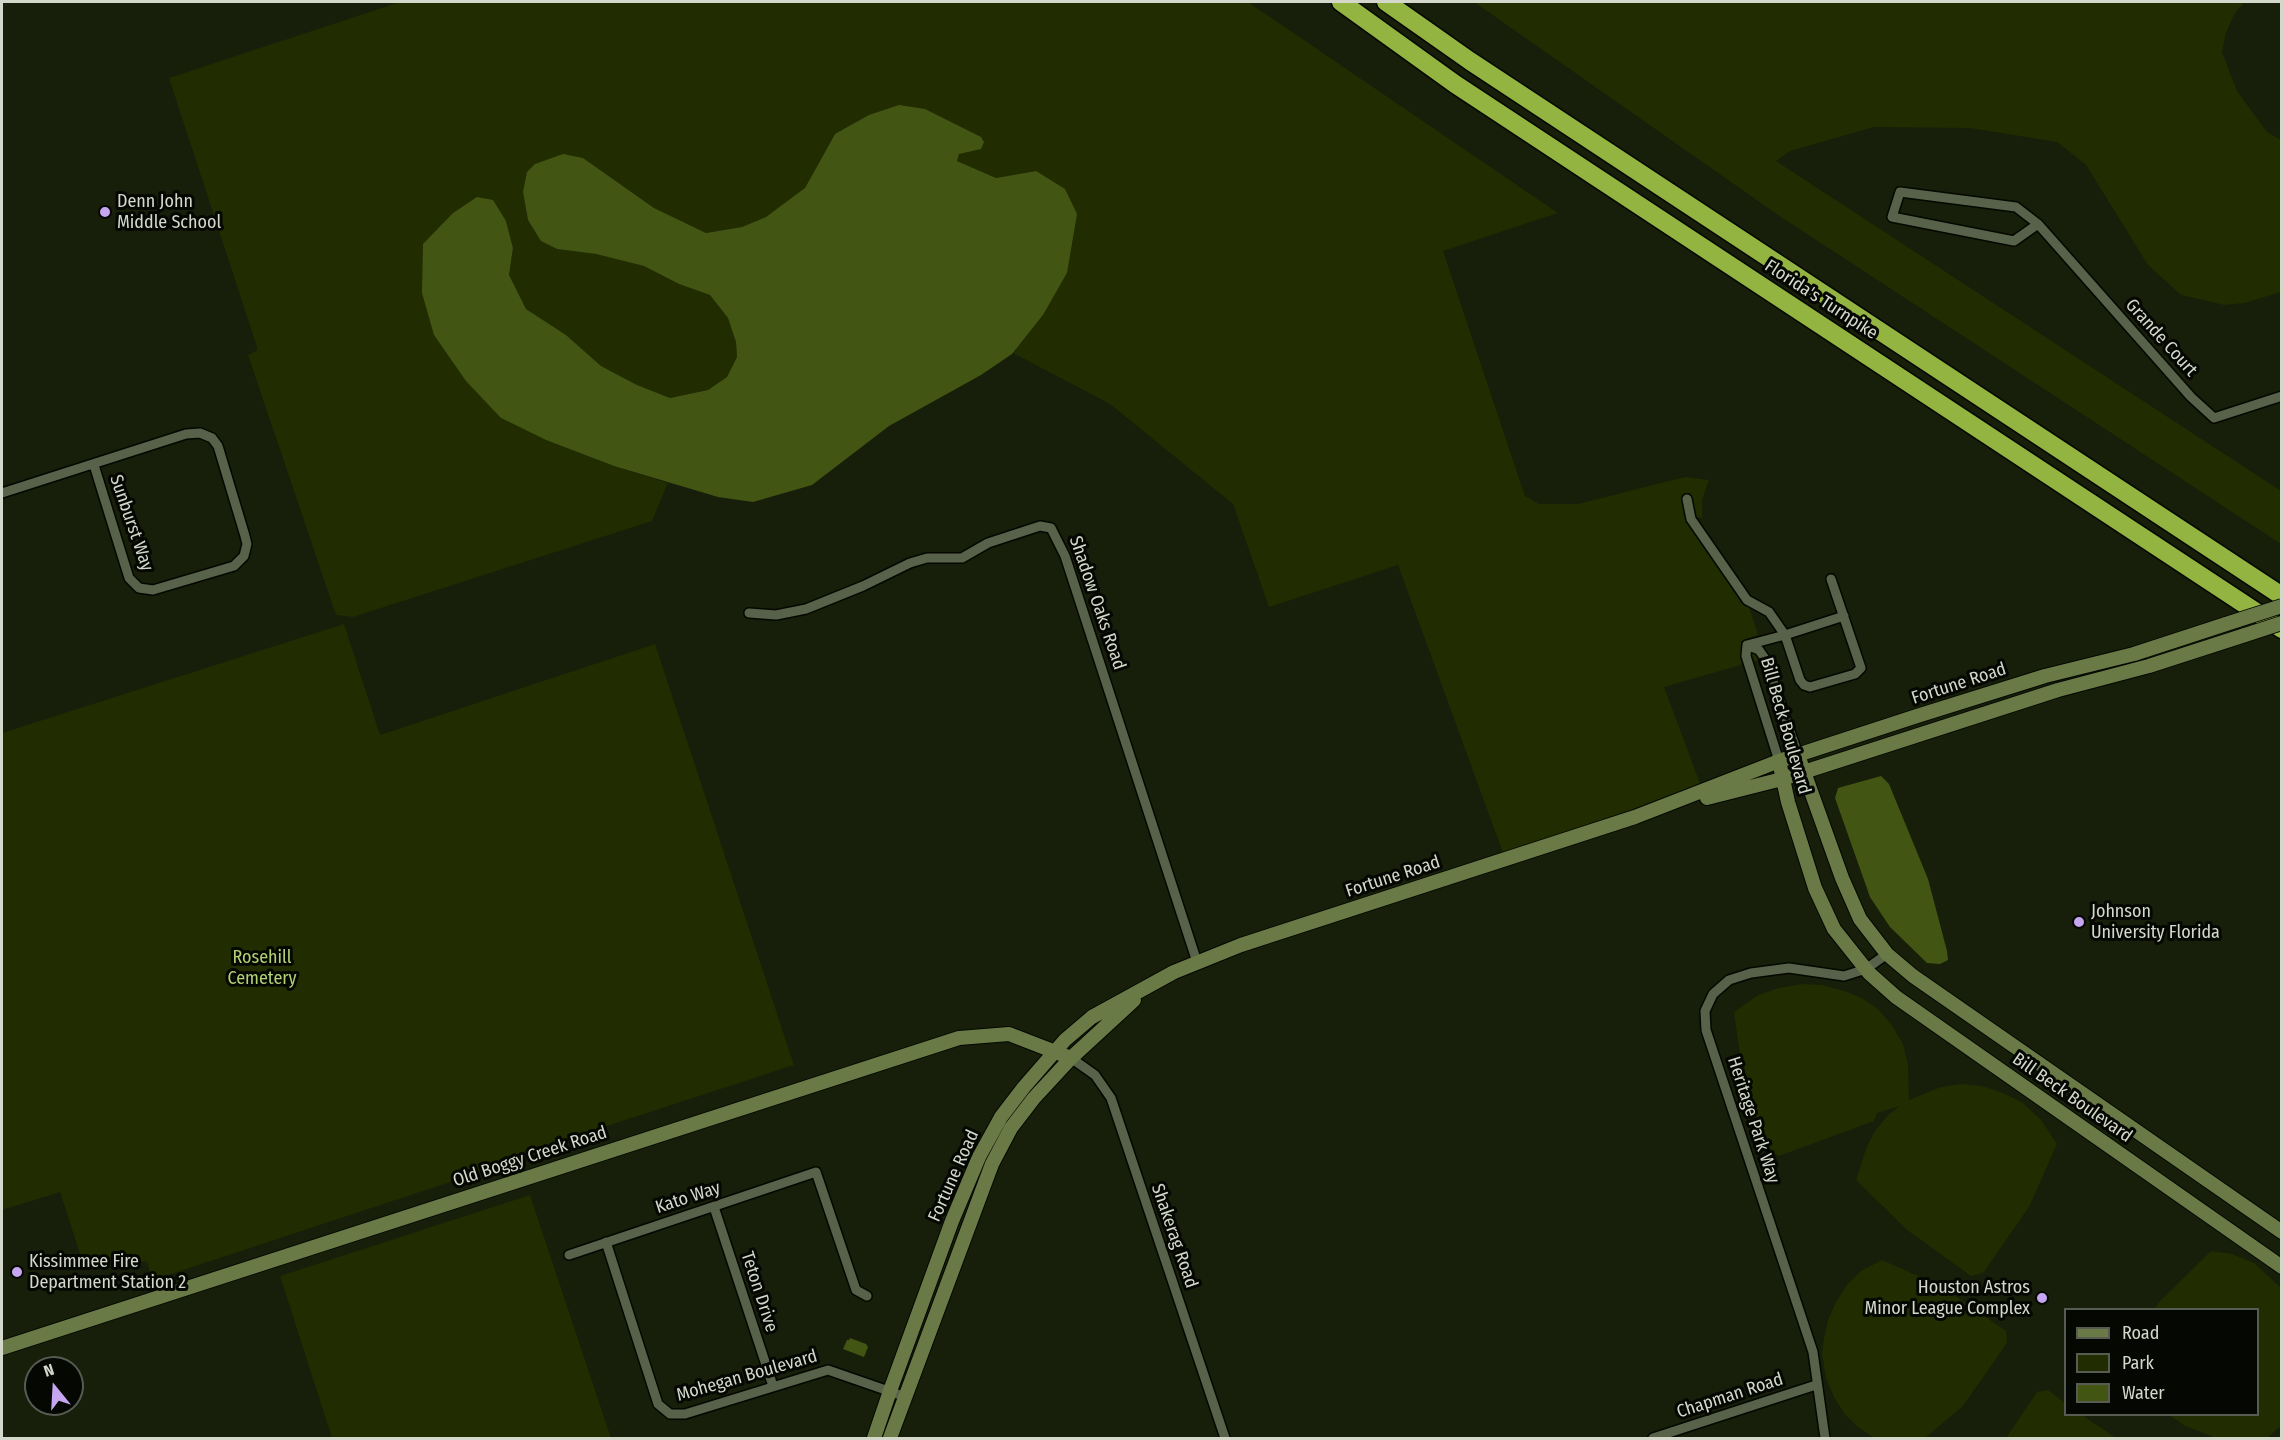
<!DOCTYPE html>
<style>
body{margin:0}
#map{position:relative;width:2283px;height:1440px;overflow:hidden;background:#171e09;font-family:"Fira Sans Condensed",sans-serif}
canvas{display:block}
.frame{position:absolute;inset:0;border:3px solid #d3d8cb;pointer-events:none}
.legend{position:absolute;left:2064px;top:1308px;width:195px;height:108px;box-sizing:border-box;background:#050702;border:2px solid #575b52;margin:0;padding:8px 10px;list-style:none;font-size:18px;color:#d3d8cb}
.legend li{display:flex;align-items:center;gap:12px;height:30px}
.legend b{width:30px;border:2px solid #575b52}
.north{position:absolute;left:24px;top:1356px;width:60px;height:60px;box-sizing:border-box;background:#050702;border:2px solid #575b52;border-radius:50%;rotate:342deg;font-size:16px;font-weight:700;line-height:24px;text-align:center;color:#d3d8cb}
.north::after{content:'';display:block;margin:auto;width:21px;height:27px;background:#c6a6f0;clip-path:polygon(50% 0,100% 100%,50% 72%,0 100%)}
</style>
<div id="map">
<canvas width="2283" height="1440"></canvas>
<div class="frame"></div>
<ul class="legend">
<li><b style="height:8px;background:#6a7a47"></b>Road</li>
<li><b style="height:16px;background:#212c00"></b>Park</li>
<li><b style="height:16px;background:#435513"></b>Water</li>
</ul>
<div class="north">N</div>
</div>
<script>
const ctx = document.querySelector('canvas').getContext('2d');
ctx.lineJoin = 'round';
function fill(path, color) {
  ctx.fillStyle = color;
  ctx.fill(path, 'evenodd');
}
function shape(rows) {
  const path = new Path2D();
  for (const r of rows) {
    path.moveTo(r[0], r[1]);
    for (let i = 2; i < r.length; i += 2) path.lineTo(r[i], r[i + 1]);
  }
  return path;
}
function trace(path, color, width, dash) {
  ctx.strokeStyle = color;
  ctx.lineWidth = width;
  ctx.lineCap = dash ? 'butt' : 'round';
  ctx.setLineDash(dash || []);
  ctx.stroke(path);
}
function write(font, color, halo, rows, align = 'center') {
  ctx.font = font + ' "Fira Sans Condensed",sans-serif';
  ctx.lineWidth = 6;
  ctx.setLineDash([]);
  ctx.textBaseline = 'middle';
  ctx.strokeStyle = halo;
  ctx.fillStyle = color;
  for (const [text, x, y, turn = 0] of rows) {
    ctx.save();
    ctx.translate(x, y);
    ctx.rotate((+turn || 0) * Math.PI / 180);
    ctx.textAlign = isNaN(turn) ? turn : align;
    if (halo) ctx.strokeText(text, 0, 0);
    ctx.fillText(text, 0, 0);
    ctx.restore();
  }
}
const green = shape([
 [400,2,1248,2,1558,213,1443,251,1525,496,1539,504,1578,504,1685,477,1709,480,1702,500,1702,518,1696,517,1690,493,1681,495,1688,522,1741,600,1740,602,1746,607,1749,607,1758,635,1741,641,1744,651,1762,646,1765,658,1664,687,1701,786,1503,853,1398,565,1269,607,1233,504,1110,404,1013,353,1043,315,1067,273,1036,171,996,178,957,161,959,154,974,149,835,134,805,188,790,201,766,217,742,227,706,233,654,208,583,158,523,192,528,220,542,241,557,249,596,254,644,266,679,284,710,295,728,318,736,342,737,357,727,377,708,390,670,398,637,385,601,366,566,335,526,309,509,275,513,248,506,221,501,418,546,440,614,466,668,483,652,521,353,617,336,615,248,355,256,351,257,347,169,78],
 [1474,2,2245,2,2235,13,2226,33,2222,52,2237,91,2267,132,2281,140,2281,292,2245,303,2224,305,2181,295,2148,265,2086,165,2057,142,1970,128,1874,127,1790,151,1776,161,2281,491,2281,544,1778,215],
 [344,624,380,735,655,644,794,1065,555,1143,535,1154,153,1280,147,1262,80,1254,60,1192,2,1210,2,733],
 [1801,984,1822,985,1844,991,1862,998,1878,1009,1891,1024,1903,1044,1908,1064,1909,1100,1941,1087,1962,1084,1982,1086,2003,1093,2023,1103,2041,1120,2057,1144,2029,1207,1983,1273,1971,1276,1907,1230,1856,1180,1867,1146,1875,1131,1888,1115,1900,1106,1877,1113,1874,1121,1779,1156,1768,1151,1743,1077,1734,1012,1758,995,1779,988],
 [530,1195,611,1438,332,1438,280,1276],
 [2211,1251,2232,1254,2254,1263,2281,1288,2281,1426,2267,1438,2216,1438,2185,1426,2169,1415,2258,1414,2258,1310,2154,1309,2160,1301],
 [1882,1260,1941,1286,2006,1331,2007,1343,1963,1406,1925,1438,1873,1437,1859,1428,1844,1413,1834,1397,1826,1378,1822,1354,1824,1338,1828,1320,1836,1302,1847,1285,1861,1271],
 [2048,1390,2065,1403,2066,1414,2082,1415,2116,1438,2006,1438,2037,1392]
]);
const water = shape([
 [899,105,925,109,981,137,984,142,981,149,959,154,957,161,996,178,1036,171,1065,189,1077,214,1067,273,1043,315,1012,354,981,375,889,426,812,485,753,502,718,497,614,466,546,440,501,418,466,381,434,335,422,293,423,244,453,213,477,197,493,200,506,221,513,248,509,275,526,309,566,335,601,366,637,385,670,398,708,390,727,377,737,357,736,342,728,318,710,295,679,284,644,266,596,254,557,249,541,241,528,220,523,192,527,172,535,164,563,154,583,158,654,208,706,233,742,227,766,217,805,188,835,134,869,115],
 [1881,776,1889,784,1928,879,1947,951,1948,960,1940,964,1927,963,1890,927,1870,897,1835,798,1838,788],
 [850,1338,866,1344,868,1347,864,1357,843,1349,847,1340,849,1340]
]);
const street = shape([
 [2038,224,2014,241,1892,217,1900,192,2016,207,2038,224,2191,397,2214,418,2282,396],
 [2,493,186,434,200,433,212,438,218,446,245,536,247,544,244,556,234,566,153,590,139,588,129,578,94,465],
 [1687,499,1691,519,1747,600,1769,612,1785,635,1844,616],
 [749,613,776,615,806,609,863,586,910,563,927,558,962,558,988,543,1040,526,1051,528,1065,556,1197,962],
 [1747,645,1785,635,1800,680,1804,685,1810,687,1855,674,1861,668,1831,579],
 [1747,645,1759,650,1766,660,1798,755],
 [1747,645,1746,656,1779,761],
 [1071,1058,1095,1075,1111,1098,1225,1438],
 [714,1207,773,1386],
 [606,1242,658,1404,670,1414,685,1414,828,1370,906,1397],
 [569,1255,816,1172,856,1290,867,1296],
 [1653,1438,1816,1385],
 [1825,1438,1813,1352,1706,1030,1705,1011,1713,994,1729,980,1751,973,1789,968,1844,976,1866,969,1887,954]
]);
const secondary = shape([
 [1798,755,1842,878,1860,919,1887,954,1913,976,2282,1232],
 [1779,761,1788,802,1815,888,1834,929,1869,973,1896,997,2282,1267],
 [1707,798,1782,779,2058,690,2149,666,2245,635],
 [2,1348,959,1038,1009,1034,1071,1058],
 [874,1438,890,1391,952,1221,979,1157,1001,1117,1024,1087,1065,1040,1092,1017,1174,972,1241,945,1635,817,1779,761,1917,716,2045,676,2134,654,2226,624],
 [890,1438,992,1164,1011,1128,1034,1098,1071,1058,1134,1000]
]);
const highway = shape([
 [1341,2,1455,84,2282,629],
 [1386,2,1470,61,2282,596]
]);
const secondaryBridge = shape([
 [2226,624,2282,606],
 [2245,635,2282,623]
]);
const markers = [
 [105,212,6,"#c6a6f0"],
 [2079,922,6,"#c6a6f0"],
 [17,1272,6,"#c6a6f0"],
 [2042,1298,6,"#c6a6f0"]
];
const poiNames = [
 ["Denn John",117,202],
 ["Middle School",117,223],
 ["Johnson",2091,912],
 ["University Florida",2091,933],
 ["Kissimmee Fire",29,1262],
 ["Department Station 2",29,1283],
 ["Houston Astros",2030,1288,"right"],
 ["Minor League Complex",2030,1309,"right"]
];
const streetNames = [
 ["Florida's Turnpike",1821,300,33],
 ["Grande Court",2161,338,48],
 ["Sunburst Way",131,523,71],
 ["Shadow Oaks Road",1097,603,71],
 ["Fortune Road",1959,684,-18],
 ["Bill Beck Boulevard",1785,726,74],
 ["Fortune Road",1393,877,-18],
 ["Bill Beck Boulevard",2072,1098,35],
 ["Heritage Park Way",1753,1120,72],
 ["Old Boggy Creek Road",530,1157,-18],
 ["Fortune Road",954,1176,-66],
 ["Kato Way",688,1198,-18],
 ["Shakerag Road",1174,1236,71],
 ["Teton Drive",759,1292,72],
 ["Mohegan Boulevard",747,1376,-16],
 ["Chapman Road",1730,1396,-18]
];
const parkNames = [
 ["Rosehill",262,958],
 ["Cemetery",262,979]
];
fill(green, '#212c00');
fill(water, '#435513');
trace(street, '#040800', 12);
trace(secondary, '#040800', 16);
trace(highway, '#040800', 21);
trace(street, '#586149', 9);
trace(secondary, '#6a7a47', 14);
trace(highway, '#93b441', 18);
trace(secondaryBridge, '#040800', 16, []);
trace(secondaryBridge, '#6a7a47', 14);
for (const [x, y, r, color] of markers) {
  const dot = new Path2D();
  dot.arc(x, y, r, 0, 2 * Math.PI);
  ctx.fillStyle = color;
  ctx.fill(dot);
  trace(dot, '#050702', 2);
}
write('18px', '#d3d8cb', '#050702', poiNames, 'left');
write('18px', '#d3d8cb', '#050702', streetNames);
write('18px', '#b3d175', '#050702', parkNames);
</script>
